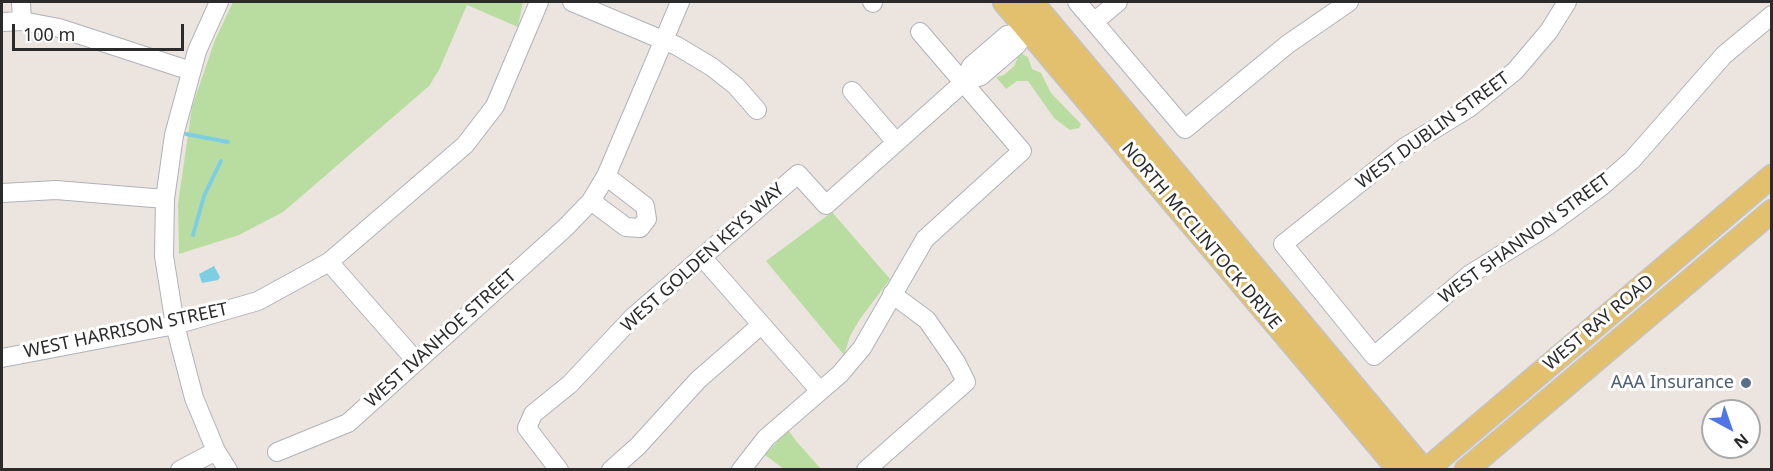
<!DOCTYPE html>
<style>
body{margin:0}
#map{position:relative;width:1773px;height:471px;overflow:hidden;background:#ece5df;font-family:"Noto Sans",sans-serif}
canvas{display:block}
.frame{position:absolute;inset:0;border:3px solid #2b2b2b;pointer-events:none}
.north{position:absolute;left:1701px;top:399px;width:60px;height:60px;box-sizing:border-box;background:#fff;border:2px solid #aaa;border-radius:50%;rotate:140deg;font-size:16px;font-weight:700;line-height:24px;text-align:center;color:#2b2b2b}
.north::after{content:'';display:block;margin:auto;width:21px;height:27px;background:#4f75e8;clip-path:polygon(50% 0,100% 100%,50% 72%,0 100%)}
.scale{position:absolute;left:12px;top:24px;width:172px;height:27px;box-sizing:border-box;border:3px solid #2b2b2b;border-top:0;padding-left:8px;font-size:18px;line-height:21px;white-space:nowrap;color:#2b2b2b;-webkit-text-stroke:4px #fff;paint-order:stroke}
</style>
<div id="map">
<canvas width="1773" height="471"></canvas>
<div class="frame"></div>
<div class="north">N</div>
<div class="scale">100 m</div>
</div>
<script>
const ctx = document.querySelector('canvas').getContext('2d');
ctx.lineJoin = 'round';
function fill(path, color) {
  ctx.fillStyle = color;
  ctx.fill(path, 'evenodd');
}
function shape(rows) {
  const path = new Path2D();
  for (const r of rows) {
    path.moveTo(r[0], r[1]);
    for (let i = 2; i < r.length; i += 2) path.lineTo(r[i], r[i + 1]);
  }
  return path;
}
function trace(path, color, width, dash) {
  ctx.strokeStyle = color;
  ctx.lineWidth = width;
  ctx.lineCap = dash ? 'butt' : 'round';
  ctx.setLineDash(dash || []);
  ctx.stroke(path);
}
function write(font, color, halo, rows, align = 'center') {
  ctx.font = font + ' "Noto Sans",sans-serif';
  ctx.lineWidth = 6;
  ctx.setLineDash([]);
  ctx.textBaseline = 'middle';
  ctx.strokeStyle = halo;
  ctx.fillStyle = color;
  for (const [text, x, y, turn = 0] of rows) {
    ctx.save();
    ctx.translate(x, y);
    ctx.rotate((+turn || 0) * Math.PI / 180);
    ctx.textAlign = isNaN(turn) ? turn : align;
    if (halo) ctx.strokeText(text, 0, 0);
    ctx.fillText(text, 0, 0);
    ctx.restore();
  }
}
const green = shape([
 [233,2,523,2,518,27,467,5,439,70,429,86,303,195,283,212,239,235,179,254,178,204,192,107,215,40],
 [1020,53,1028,57,1032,69,1041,73,1051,93,1081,124,1079,128,1070,130,1054,118,1028,81,1017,81,1006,89,996,77,1004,75,1014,66],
 [832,212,890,279,860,319,850,336,844,355,766,261],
 [788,430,797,442,821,469,784,469,765,455]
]);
const water = shape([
 [214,266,220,277,218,280,202,283,199,274]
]);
const stream = shape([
 [186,134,228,142],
 [193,235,204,196,221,161]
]);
const minor = shape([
 [21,2,22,21],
 [219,2,197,51,174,135,165,199,164,256,175,325,194,398,216,451,228,470],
 [572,2,677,46,712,67,736,86,757,110],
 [872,2,873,3],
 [1077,2,1185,129,1288,44,1349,2],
 [1567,2,1549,31,1515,71,1469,108,1405,147,1283,244,1374,356,1469,275,1549,225,1602,186,1632,160,1724,55,1772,15],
 [2,22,22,21,59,28,191,71],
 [1094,22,1118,2],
 [964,82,971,66,1007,35,1022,33],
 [852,91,896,142],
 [2,193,56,190,165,199],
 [591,201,626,227,640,228,647,219,645,206,606,176],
 [702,257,820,391],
 [329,262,416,361],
 [2,358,175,325,258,301,329,262,465,145,495,106,539,2],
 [277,452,348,423,565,228,591,201,606,176,680,2],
 [180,470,216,451],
 [559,470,527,428,533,414,570,384,633,317,798,174,826,205,964,82,981,76,1017,45,1027,28],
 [611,470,638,446,698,380,761,325],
 [741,470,766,438,840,374,862,348,925,239,1022,151,920,32],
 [866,470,966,382,956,362,927,320,892,294]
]);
const major = shape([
 [1004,2,1399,470],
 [1032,2,1424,470],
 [1426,470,1772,176],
 [1466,470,1772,211]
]);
const markers = [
 [1746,383,6,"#5c6f8a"]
];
const streetNames = [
 ["WEST DUBLIN STREET",1433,131,-36],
 ["NORTH MCCLINTOCK DRIVE",1201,236,50],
 ["WEST SHANNON STREET",1525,239,-36],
 ["WEST GOLDEN KEYS WAY",703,258,-42],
 ["WEST RAY ROAD",1599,323,-40],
 ["WEST HARRISON STREET",126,331,-12],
 ["WEST IVANHOE STREET",441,339,-42]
];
const serviceNames = [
 ["AAA Insurance",1734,383]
];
fill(green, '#b9dda1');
fill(water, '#7dcee3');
trace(stream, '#7dcee3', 4);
trace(minor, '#afb2ba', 20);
trace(major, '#c4c4c4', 25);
trace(minor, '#fff', 18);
trace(major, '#e3c06d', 22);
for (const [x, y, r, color] of markers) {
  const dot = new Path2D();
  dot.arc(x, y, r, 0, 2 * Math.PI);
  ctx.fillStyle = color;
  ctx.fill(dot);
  trace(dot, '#fff', 2);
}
write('18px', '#2b2b2b', '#fff', streetNames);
write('18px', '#4e5e75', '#fff', serviceNames, 'right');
</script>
